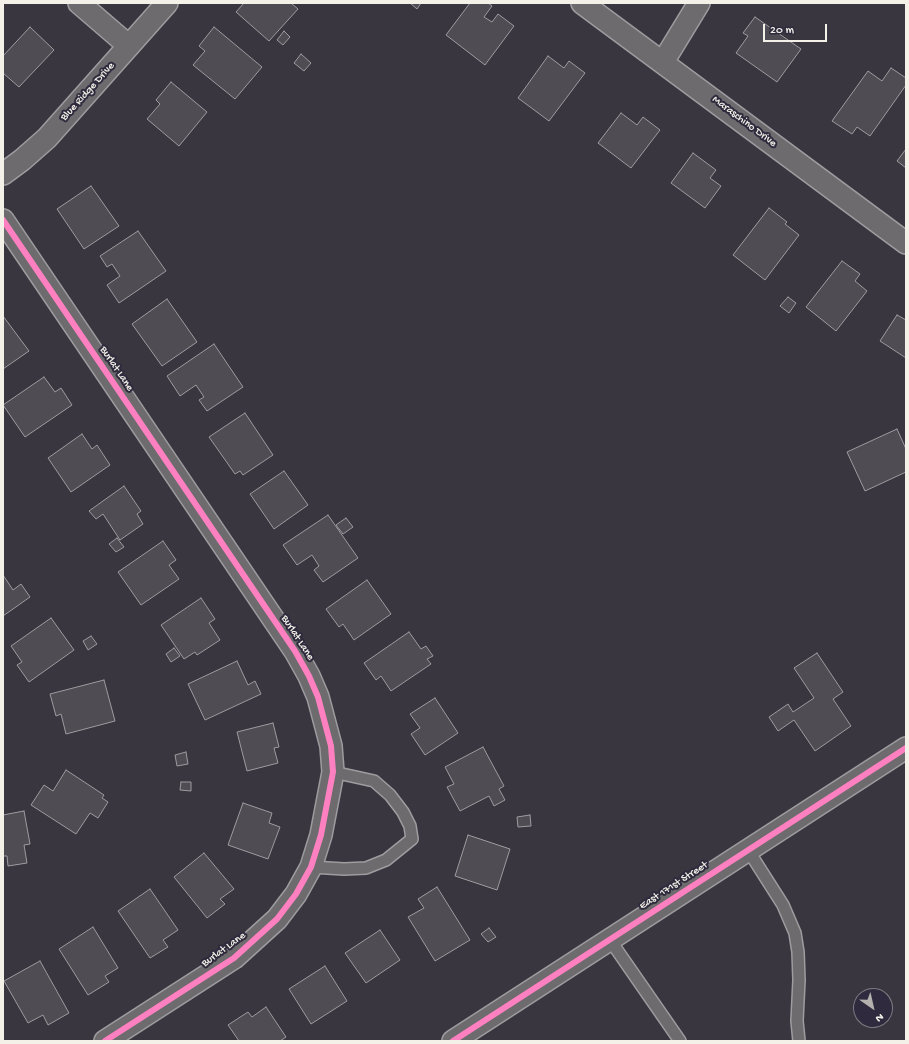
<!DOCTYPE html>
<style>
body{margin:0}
#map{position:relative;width:909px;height:1044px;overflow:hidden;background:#393640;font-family:"Gochi Hand",sans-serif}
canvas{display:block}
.frame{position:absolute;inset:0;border:4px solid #f4f1e8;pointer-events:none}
.north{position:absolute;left:853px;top:988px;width:40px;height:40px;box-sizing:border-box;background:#2f2a3d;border:1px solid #7e7a81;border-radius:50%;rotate:146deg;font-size:11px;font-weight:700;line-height:16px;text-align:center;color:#f4f1e8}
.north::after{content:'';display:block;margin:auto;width:14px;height:18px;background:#b3b0ad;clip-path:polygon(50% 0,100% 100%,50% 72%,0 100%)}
.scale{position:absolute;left:763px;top:24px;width:64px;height:18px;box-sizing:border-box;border:2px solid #f4f1e8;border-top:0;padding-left:5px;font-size:12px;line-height:14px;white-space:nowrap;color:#f4f1e8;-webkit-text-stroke:3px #2f2a3d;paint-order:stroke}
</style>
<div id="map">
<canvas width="909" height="1044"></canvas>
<div class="frame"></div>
<div class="north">N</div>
<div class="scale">20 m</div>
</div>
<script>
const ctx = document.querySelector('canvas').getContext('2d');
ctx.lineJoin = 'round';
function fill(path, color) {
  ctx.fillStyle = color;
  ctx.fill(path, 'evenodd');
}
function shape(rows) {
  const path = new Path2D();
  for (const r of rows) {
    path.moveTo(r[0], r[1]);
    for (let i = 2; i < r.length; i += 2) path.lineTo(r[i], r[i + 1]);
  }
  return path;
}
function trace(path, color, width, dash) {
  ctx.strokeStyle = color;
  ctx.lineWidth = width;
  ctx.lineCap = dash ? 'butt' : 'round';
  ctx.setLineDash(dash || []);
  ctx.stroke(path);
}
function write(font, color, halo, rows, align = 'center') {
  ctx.font = font + ' "Gochi Hand",sans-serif';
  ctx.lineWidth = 4;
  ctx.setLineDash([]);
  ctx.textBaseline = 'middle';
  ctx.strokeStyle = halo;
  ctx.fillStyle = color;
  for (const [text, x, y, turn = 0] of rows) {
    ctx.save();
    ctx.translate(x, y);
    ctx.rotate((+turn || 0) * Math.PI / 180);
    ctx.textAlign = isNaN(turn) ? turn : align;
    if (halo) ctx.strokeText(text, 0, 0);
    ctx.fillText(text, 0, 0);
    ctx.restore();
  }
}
const building = shape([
 [244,3,291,3,298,9,269,41,236,12,244,3],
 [410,3,421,3,417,9,410,3],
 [470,3,488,3,492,6,484,17,492,22,498,14,514,26,485,65,446,35,470,3],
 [755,17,801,49,777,82,736,53,748,36,743,33,755,17],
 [30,27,54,50,19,87,3,73,3,56,30,27],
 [214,27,262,67,235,99,193,65,205,51,199,46,214,27],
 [284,31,290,37,283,45,277,40,284,31],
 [301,54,311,63,304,71,294,63,301,54],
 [548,56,564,68,569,61,585,73,549,121,518,98,548,56],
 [891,68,906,78,906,85,870,136,857,127,852,134,832,121,868,71,882,81,891,68],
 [171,82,207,112,179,146,147,119,160,104,156,100,171,82],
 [621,113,637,125,643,117,660,130,631,168,598,143,621,113],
 [906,149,906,168,897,161,906,149],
 [693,153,716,170,710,178,721,186,705,208,671,183,693,153],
 [91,186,119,226,84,249,57,209,91,186],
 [769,208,787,222,785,224,799,235,765,280,733,255,769,208],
 [138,231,166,271,119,303,107,285,120,276,112,264,107,267,100,256,138,231],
 [842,261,860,274,855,281,867,291,836,331,806,307,842,261],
 [788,297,796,303,789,313,780,306,788,297],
 [167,299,197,342,162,366,132,324,167,299],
 [897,315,906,320,906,358,880,341,897,315],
 [3,316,29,351,3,369,3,316],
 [214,344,243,387,207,411,199,400,204,397,196,385,180,396,167,376,214,344],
 [44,377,55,392,61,388,72,405,25,437,3,405,44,377],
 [245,413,273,455,243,475,240,471,235,474,209,437,245,413],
 [897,429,906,449,906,472,865,491,847,452,897,429],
 [82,434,92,449,97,445,110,465,71,492,48,458,82,434],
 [284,471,308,505,274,529,250,494,284,471],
 [124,486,141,511,137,514,143,524,120,540,103,514,96,519,89,511,124,486],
 [328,515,358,558,323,582,314,570,319,566,312,555,297,565,283,545,328,515],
 [346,518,353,527,343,534,336,525,346,518],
 [117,538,124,547,116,552,109,544,117,538],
 [163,541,176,560,169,565,179,579,141,605,118,572,163,541],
 [3,575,13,590,21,584,30,597,3,616,3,575],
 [367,580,391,614,354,640,343,624,339,627,326,609,367,580],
 [201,598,215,619,209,623,220,640,197,655,195,652,184,659,161,625,201,598],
 [51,618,74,650,29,682,17,665,22,662,11,646,51,618],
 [409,632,421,649,426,646,433,656,427,659,431,664,391,691,381,676,376,680,364,663,409,632],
 [91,636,97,644,88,650,83,641,91,636],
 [174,648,180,656,171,662,166,654,174,648],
 [817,653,843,692,833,699,851,726,815,751,794,720,778,731,769,717,788,704,793,712,814,698,794,668,817,653],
 [237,661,248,685,255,681,261,694,205,720,188,684,237,661],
 [104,680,115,721,66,734,61,714,56,716,50,694,104,680],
 [435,698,458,733,425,755,411,734,420,728,410,714,435,698],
 [273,723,279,747,274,748,278,763,247,771,237,732,273,723],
 [483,747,504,786,499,789,505,800,494,806,489,796,460,811,447,787,454,784,445,767,483,747],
 [186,752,188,764,177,766,175,755,186,752],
 [66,770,104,795,102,798,108,802,98,818,90,813,76,834,31,805,44,785,53,791,66,770],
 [181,782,191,782,191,791,180,790,181,782],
 [243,803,272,813,269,823,280,827,268,859,228,845,243,803],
 [24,811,30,844,24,845,27,863,8,866,7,856,3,856,3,815,24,811],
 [530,815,531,826,518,827,517,817,530,815],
 [468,835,510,849,497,890,455,876,468,835],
 [204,853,234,889,220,899,225,904,207,918,174,877,204,853],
 [437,887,470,940,435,961,408,917,424,908,418,899,437,887],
 [150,889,178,930,163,940,168,947,150,958,118,911,150,889],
 [93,927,118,968,105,976,109,982,88,995,59,949,93,927],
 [489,928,496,937,488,942,481,934,489,928],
 [380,930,400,960,366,983,345,953,380,930],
 [40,961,69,1013,48,1025,43,1015,28,1023,4,981,40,961],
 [325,966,347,1001,311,1024,289,989,325,966],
 [266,1007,286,1037,280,1041,239,1041,228,1025,248,1012,252,1017,266,1007]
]);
const service = shape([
 [748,850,783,905,795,933,798,952,799,980,797,1021,799,1041],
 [311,867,344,869,366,868,386,860,412,839,410,826,403,812,390,795,374,781,333,772],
 [610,940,680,1041]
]);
const minor = shape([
 [79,3,129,46],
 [582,3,906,243],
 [663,62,699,3],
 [3,174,22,160,47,138,167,3],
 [3,220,295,651,309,676,318,697,331,746,333,772,321,835,311,867,296,894,277,919,234,958,105,1041],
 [453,1041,906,748]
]);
const cycleway = shape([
 [3,220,295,651,309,676,318,697,331,746,333,772,321,835,311,867,296,894,277,919,234,958,105,1041],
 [453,1041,906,748]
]);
const streetNames = [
 ["Blue Ridge Drive",88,92,-48],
 ["Maraschino Drive",744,122,37],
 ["Burlat Lane",116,369,56],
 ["Burlat Lane",297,638,57],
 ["East 171st Street",674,886,-33],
 ["Burlat Lane",224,950,-36]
];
fill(building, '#4f4d53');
trace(building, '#9e9c9f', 1);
trace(service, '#9e9c9f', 14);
trace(minor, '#9e9c9f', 24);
trace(service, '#6d6b6d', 11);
trace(minor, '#6d6b6d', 21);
trace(cycleway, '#ff80c0', 6);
write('11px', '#f4f1e8', '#2f2a3d', streetNames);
</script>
